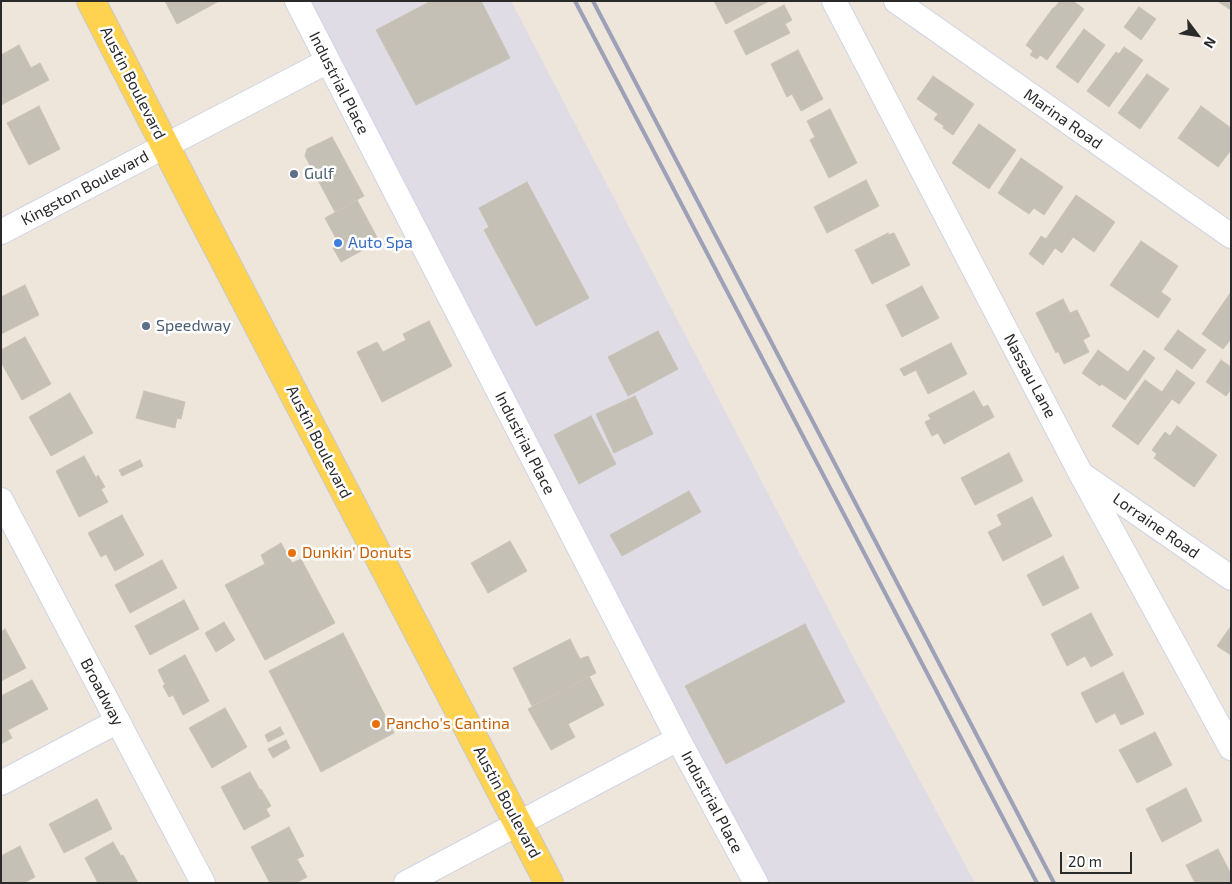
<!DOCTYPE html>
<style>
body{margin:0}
#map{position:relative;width:1232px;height:884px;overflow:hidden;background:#eee5db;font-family:"Exo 2",sans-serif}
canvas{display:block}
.frame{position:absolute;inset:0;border:2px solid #2a2a2a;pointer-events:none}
.north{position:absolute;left:1172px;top:10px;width:50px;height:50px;-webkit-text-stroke:4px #fff;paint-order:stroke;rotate:121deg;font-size:14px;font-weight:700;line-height:20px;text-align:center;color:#2a2a2a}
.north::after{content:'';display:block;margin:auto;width:18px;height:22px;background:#2a2a2a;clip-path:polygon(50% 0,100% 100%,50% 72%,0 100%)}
.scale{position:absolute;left:1060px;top:852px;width:72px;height:22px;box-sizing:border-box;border:2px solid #2a2a2a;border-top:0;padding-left:6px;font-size:15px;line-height:18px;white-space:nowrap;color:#2a2a2a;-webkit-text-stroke:4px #fff;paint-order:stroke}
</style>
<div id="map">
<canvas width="1232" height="884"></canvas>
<div class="frame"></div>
<div class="north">N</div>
<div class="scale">20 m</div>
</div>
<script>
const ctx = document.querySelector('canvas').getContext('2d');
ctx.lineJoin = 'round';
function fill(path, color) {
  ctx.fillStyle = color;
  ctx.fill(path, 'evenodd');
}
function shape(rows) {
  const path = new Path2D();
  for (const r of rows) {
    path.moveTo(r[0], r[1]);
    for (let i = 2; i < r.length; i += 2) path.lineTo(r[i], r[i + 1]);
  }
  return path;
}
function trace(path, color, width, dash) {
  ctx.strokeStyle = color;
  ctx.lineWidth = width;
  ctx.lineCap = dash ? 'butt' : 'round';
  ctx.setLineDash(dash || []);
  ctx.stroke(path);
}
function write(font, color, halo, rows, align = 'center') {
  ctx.font = font + ' "Exo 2",sans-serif';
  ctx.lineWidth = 5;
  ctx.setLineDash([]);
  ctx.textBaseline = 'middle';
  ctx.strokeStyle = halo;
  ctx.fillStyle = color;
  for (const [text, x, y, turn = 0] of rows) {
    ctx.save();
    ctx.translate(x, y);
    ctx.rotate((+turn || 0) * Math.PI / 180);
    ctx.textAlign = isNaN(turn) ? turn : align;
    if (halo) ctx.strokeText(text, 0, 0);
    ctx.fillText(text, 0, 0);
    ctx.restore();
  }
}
const industrial = shape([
 [294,1,511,1,855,660,975,883,759,883]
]);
const building = shape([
 [165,1,219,1,177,24,165,1],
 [431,1,481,1,510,58,416,105,376,30,431,1],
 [714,1,769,1,726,24,714,1],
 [1060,1,1073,1,1084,9,1047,60,1040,55,1037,59,1030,55,1033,51,1026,45,1053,8,1054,8,1060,1],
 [1217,1,1231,1,1231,10,1217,1],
 [784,5,792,20,785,24,790,33,746,55,734,31,784,5],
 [1139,7,1156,19,1141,40,1124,27,1139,7],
 [1084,29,1105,45,1078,83,1056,67,1084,29],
 [19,45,31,68,40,63,49,80,1,105,1,55,19,45],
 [1124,47,1143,60,1109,107,1087,91,1116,52,1119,54,1124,47],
 [798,50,823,99,801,111,792,94,787,97,771,64,798,50],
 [1147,74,1169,89,1140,129,1118,113,1147,74],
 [933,76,974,104,953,135,943,128,944,126,934,119,938,114,917,99,933,76],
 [39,106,60,149,29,165,7,123,39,106],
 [1201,106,1231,128,1231,150,1218,167,1178,138,1201,106],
 [830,109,857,163,829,178,810,140,815,137,807,121,830,109],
 [979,124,1016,150,989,189,952,163,979,124],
 [332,137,364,196,335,212,305,156,307,149,332,137],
 [1021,158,1063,187,1044,215,1034,208,1029,214,998,193,1021,158],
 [866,180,879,206,827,233,814,207,866,180],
 [527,182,589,298,536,326,484,230,489,227,479,208,527,182],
 [1076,195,1115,222,1094,252,1073,237,1062,253,1055,248,1043,265,1029,254,1041,236,1046,239,1076,195],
 [357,200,379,241,341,262,333,248,339,244,325,218,357,200],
 [888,233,888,235,894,233,910,265,872,284,855,250,888,233],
 [1141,241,1178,266,1161,292,1171,299,1158,318,1110,285,1141,241],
 [25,285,39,315,1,334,1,297,25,285],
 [922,286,939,318,902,337,886,305,922,286],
 [1231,292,1231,339,1223,349,1202,334,1231,292],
 [1063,299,1070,313,1077,310,1090,336,1083,340,1089,352,1064,364,1058,351,1056,353,1036,313,1063,299],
 [429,321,452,366,382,402,357,352,377,342,383,352,406,340,403,334,429,321],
 [1178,330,1206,350,1192,369,1164,349,1178,330],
 [658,331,678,369,628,396,608,357,658,331],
 [25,337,51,384,22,400,1,362,1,350,25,337],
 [951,343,967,374,928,394,916,370,904,376,900,369,951,343],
 [1098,350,1128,372,1144,350,1155,358,1125,400,1102,384,1100,386,1082,373,1098,350],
 [1221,360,1231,367,1231,389,1226,396,1206,382,1221,360],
 [1177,370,1195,383,1179,404,1162,392,1177,370],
 [1145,380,1172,399,1138,445,1112,426,1145,380],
 [144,391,185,402,181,419,177,418,175,428,136,418,144,391],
 [974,391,983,407,988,405,994,417,944,444,938,433,932,436,925,422,931,419,928,415,974,391],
 [70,393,93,433,51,456,29,417,70,393],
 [635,396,653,434,614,453,596,414,635,396],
 [591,416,616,464,579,484,554,435,591,416],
 [1177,426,1217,455,1194,487,1154,458,1157,454,1152,450,1165,432,1170,436,1177,426],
 [1009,453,1023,481,975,505,961,478,1009,453],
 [84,456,96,478,98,475,105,487,101,489,108,502,79,517,56,471,84,456],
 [140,460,143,466,122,476,119,470,140,460],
 [689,491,701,512,622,556,610,535,689,491],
 [1032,497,1052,536,1003,561,988,532,1002,525,997,515,1032,497],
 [122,515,144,555,115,571,106,554,101,557,88,533,122,515],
 [510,541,527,571,488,593,471,563,510,541],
 [281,543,292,563,301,559,335,623,265,660,225,585,265,564,261,555,281,543],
 [1063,556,1079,588,1043,606,1027,575,1063,556],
 [162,560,177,588,130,613,115,585,162,560],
 [184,600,199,629,150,655,135,626,184,600],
 [1091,613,1113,655,1091,667,1085,656,1067,666,1051,634,1091,613],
 [224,622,235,640,216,652,205,633,224,622],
 [805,624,845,702,726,764,685,686,805,624],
 [1231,626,1231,655,1217,646,1231,626],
 [5,629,26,668,1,681,1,632,5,629],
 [343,633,394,733,321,772,269,671,343,633],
 [570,639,580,659,588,656,596,673,532,706,513,668,570,639],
 [185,655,209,701,183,715,173,695,169,697,163,686,165,684,158,670,185,655],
 [1123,672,1144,714,1121,725,1115,713,1096,723,1081,693,1123,672],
 [589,676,604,705,568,724,575,737,551,750,528,709,589,676],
 [32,680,48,709,8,730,12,738,1,744,1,696,32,680],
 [225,708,247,747,212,768,189,728,225,708],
 [280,727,284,734,268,742,265,735,280,727],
 [1155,732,1172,765,1137,783,1119,750,1155,732],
 [286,740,290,748,273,758,268,749,286,740],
 [250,772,260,790,261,789,271,806,266,809,270,816,244,830,221,787,250,772],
 [1186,788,1202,821,1162,842,1146,809,1186,788],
 [97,799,112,829,64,853,49,824,97,799],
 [289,827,304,856,297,859,307,877,296,883,270,883,251,847,289,827],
 [113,842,121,856,123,855,138,883,98,883,85,858,113,842],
 [20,846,35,877,24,883,1,883,1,856,20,846],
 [1218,849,1231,874,1231,883,1195,883,1186,865,1218,849]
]);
const minor = shape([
 [297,1,678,739,756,883],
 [834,1,1081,474,1231,748],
 [896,1,1231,236],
 [1,232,165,146,328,61],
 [1084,476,1231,578],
 [1,500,203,883],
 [1,783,118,721],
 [406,883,678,739]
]);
const primary = shape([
 [91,1,193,200,549,883]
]);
const rail = shape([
 [575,1,1037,883],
 [593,1,1054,883]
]);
const markers = [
 [294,174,5,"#5c6f8a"],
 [338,243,5,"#3f7fe0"],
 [146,326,5,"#5c6f8a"],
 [292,553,5,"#e8710a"],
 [376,724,5,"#e8710a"]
];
const streetNames = [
 ["Austin Boulevard",133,83,63],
 ["Industrial Place",339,83,63],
 ["Marina Road",1063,119,35],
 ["Kingston Boulevard",85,188,-28],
 ["Nassau Lane",1030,376,62],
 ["Austin Boulevard",319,442,63],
 ["Industrial Place",525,443,63],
 ["Lorraine Road",1156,526,35],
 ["Broadway",102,692,62],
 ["Austin Boulevard",507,802,62],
 ["Industrial Place",712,802,62]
];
const serviceNames = [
 ["Gulf",304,174],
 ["Speedway",156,326]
];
const shopNames = [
 ["Auto Spa",348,243]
];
const foodNames = [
 ["Dunkin' Donuts",302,553],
 ["Pancho's Cantina",386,724]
];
fill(industrial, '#dfdce6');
fill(building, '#c5c0b6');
trace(building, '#cac2b4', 1);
trace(minor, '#d0d4e5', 26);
trace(primary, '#c8c8c8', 30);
trace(minor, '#fff', 24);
trace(primary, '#ffd34f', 28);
trace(rail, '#9da1b7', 4);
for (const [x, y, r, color] of markers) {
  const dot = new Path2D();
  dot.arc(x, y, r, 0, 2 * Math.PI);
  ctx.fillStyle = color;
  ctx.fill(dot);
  trace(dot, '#fff', 2);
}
write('16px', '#2a2a2a', '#fff', streetNames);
write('16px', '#4e5e75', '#fff', serviceNames, 'left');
write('16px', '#366cbe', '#fff', shopNames, 'left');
write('16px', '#c56008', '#fff', foodNames, 'left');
</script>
